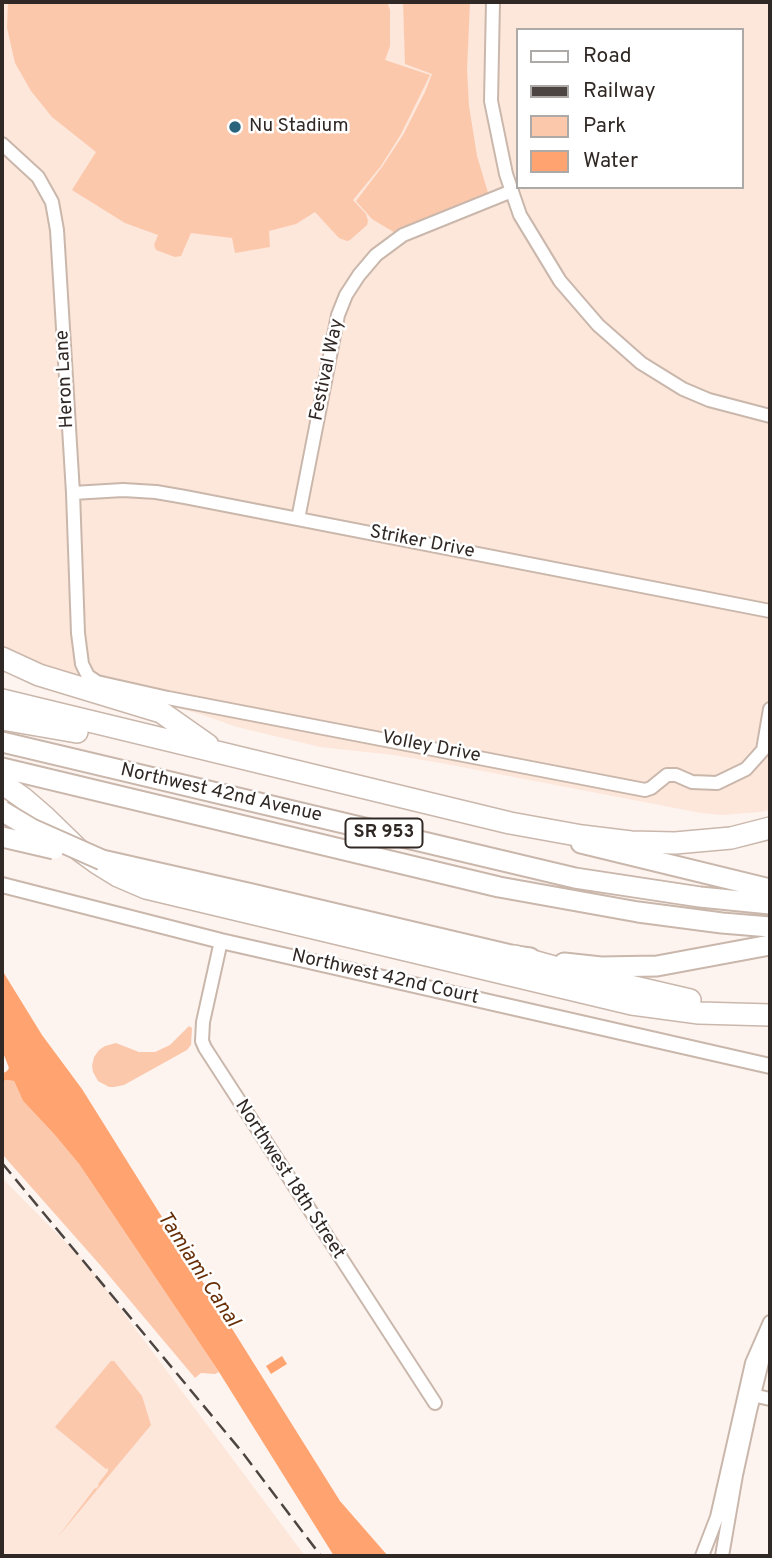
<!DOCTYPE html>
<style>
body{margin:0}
#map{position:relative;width:772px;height:1558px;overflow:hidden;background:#fdf4f0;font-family:Overpass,sans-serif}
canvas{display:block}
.frame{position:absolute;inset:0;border:4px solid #302824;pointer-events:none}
.legend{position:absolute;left:516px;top:28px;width:228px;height:161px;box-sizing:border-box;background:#fff;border:2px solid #aca9a7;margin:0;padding:9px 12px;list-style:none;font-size:21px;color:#302824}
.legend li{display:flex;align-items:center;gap:14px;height:35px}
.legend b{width:35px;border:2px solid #aca9a7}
</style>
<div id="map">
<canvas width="772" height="1558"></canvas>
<div class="frame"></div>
<ul class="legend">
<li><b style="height:9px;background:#fff"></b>Road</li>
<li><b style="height:9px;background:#4d4541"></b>Railway</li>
<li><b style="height:19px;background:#fcc8ac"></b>Park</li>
<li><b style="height:19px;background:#ffa470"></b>Water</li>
</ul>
</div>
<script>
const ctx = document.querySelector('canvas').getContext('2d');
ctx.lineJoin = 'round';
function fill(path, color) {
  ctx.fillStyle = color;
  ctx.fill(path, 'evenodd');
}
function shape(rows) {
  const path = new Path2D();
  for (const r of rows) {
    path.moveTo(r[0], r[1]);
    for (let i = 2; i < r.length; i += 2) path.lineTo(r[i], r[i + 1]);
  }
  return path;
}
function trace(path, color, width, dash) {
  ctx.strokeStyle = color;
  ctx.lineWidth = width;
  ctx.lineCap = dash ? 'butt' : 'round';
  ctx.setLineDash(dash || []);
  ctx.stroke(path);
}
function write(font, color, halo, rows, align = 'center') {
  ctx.font = font + ' Overpass,sans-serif';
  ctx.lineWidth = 5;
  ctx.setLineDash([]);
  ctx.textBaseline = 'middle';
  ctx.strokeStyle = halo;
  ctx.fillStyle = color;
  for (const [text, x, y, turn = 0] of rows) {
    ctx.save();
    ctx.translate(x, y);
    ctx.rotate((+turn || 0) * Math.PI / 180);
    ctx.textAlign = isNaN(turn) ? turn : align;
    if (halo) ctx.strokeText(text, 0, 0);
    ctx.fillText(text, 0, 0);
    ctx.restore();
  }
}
const built = shape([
 [2,2,770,2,770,810,760,812,722,815,701,813,441,763,393,755,320,747,237,727,200,714,173,707,136,704,2,672],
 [518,30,742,30,742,187,518,187],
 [2,1178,87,1264,305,1556,2,1556]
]);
const green = shape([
 [8,2,387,2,390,10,390,46,385,60,430,75,401,134,381,166,353,200,366,214,368,221,367,225,350,240,347,241,339,238,315,212,296,224,269,231,270,247,235,253,232,238,191,233,181,256,175,257,156,250,154,245,158,235,125,223,72,190,96,152,52,117,31,91,15,63,7,28],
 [403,2,470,2,467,70,469,106,477,156,489,196,397,234,372,219,356,201,382,167,403,135,425,92,432,74,405,64],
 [189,1026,192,1028,191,1045,187,1050,124,1085,114,1087,109,1087,98,1081,93,1072,92,1066,94,1057,99,1050,105,1046,116,1043,139,1052,155,1052,170,1045],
 [6,1080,14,1081,23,1101,54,1134,79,1164,219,1372,215,1374,201,1373,195,1378,101,1266,2,1154,2,1082],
 [111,1361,114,1361,142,1396,151,1425,57,1538,95,1488,96,1489,99,1485,98,1484,108,1471,108,1468,106,1469,55,1427]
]);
const water = shape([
 [2,970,42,1035,82,1089,172,1233,180,1228,187,1238,179,1244,340,1501,388,1556,334,1556,219,1372,79,1164,54,1134,23,1101,14,1081,6,1080,2,1082,2,1074,7,1071,9,1068,2,1050],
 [282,1356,287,1364,271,1374,266,1366]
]);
const minor = shape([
 [493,2,491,101,506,174,520,215,560,281,598,325,641,363,683,389,709,400,770,416],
 [2,144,38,177,52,202,57,230,73,493,78,633,82,664,88,676,97,682,168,698,645,790,651,788,667,775,676,775,692,782,717,783,746,769,763,750,770,709],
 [73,493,123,490,156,492,185,497,770,611],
 [298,519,338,315,346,295,359,275,376,255,403,235,512,191],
 [221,941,203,1022,202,1041,205,1048,435,1403],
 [748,1394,770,1399],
 [702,1556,717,1517,752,1363,770,1322],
 [722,1556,736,1475,750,1411,763,1358,770,1341]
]);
const tertiary = shape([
 [2,885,221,941,770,1066]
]);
const trunk = shape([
 [2,742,575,878,700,897,770,904],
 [2,768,499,887,638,912,722,923,770,927],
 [581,843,770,889],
 [102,860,252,894,515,956,530,958],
 [564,963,601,967,657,966,770,945]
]);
const motorway = shape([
 [2,658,39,675,161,712,208,745],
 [2,700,510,823,582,836,631,842,675,843,731,838,770,828],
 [2,719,77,732],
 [2,783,23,798,45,817,79,850,97,863,118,876,146,888,632,1004,699,1013,770,1015],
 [515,956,587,976,690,1000]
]);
const rail = shape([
 [2,1163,242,1452,321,1556]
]);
const trunkBridge = shape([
 [2,811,32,829,102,860],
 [2,837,54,849]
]);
const markers = [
 [235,127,7,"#2a637c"]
];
const shields = [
 [384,833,77]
];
const shieldNames = [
 ["SR 953",384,833]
];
const poiNames = [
 ["Nu Stadium",249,127]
];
const streetNames = [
 ["Festival Way",328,370,-78],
 ["Heron Lane",66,379,-93],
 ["Striker Drive",422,543,11],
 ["Volley Drive",431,748,11],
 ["Northwest 42nd Avenue",221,794,13],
 ["Northwest 42nd Court",385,978,13],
 ["Northwest 18th Street",289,1180,57]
];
const waterNames = [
 ["Tamiami Canal",197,1270,57]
];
fill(built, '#fde6da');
fill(green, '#fcc8ac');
fill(water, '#ffa470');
trace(minor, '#cab7ac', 16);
trace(tertiary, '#cab7ac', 18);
trace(trunk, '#cab7ac', 23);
trace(motorway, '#cab7ac', 24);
trace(minor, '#fff', 12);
trace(tertiary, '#fff', 14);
trace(trunk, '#fff', 19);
trace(motorway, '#fff', 21);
trace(rail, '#4d4541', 2.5, [14, 7]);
trace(trunkBridge, '#cab7ac', 23, []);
trace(trunkBridge, '#fff', 19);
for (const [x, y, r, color] of markers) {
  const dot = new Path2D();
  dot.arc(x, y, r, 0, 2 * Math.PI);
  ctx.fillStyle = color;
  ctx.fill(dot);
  trace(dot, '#fff', 2.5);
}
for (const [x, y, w] of shields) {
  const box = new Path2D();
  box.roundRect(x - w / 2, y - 14.5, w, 29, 5);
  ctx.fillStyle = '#fff';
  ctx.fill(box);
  trace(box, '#302824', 2);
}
write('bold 18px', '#302824', null, shieldNames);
write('19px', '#302824', '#fff', poiNames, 'left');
write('19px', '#302824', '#fff', streetNames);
write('italic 21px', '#682f07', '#fff', waterNames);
</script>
